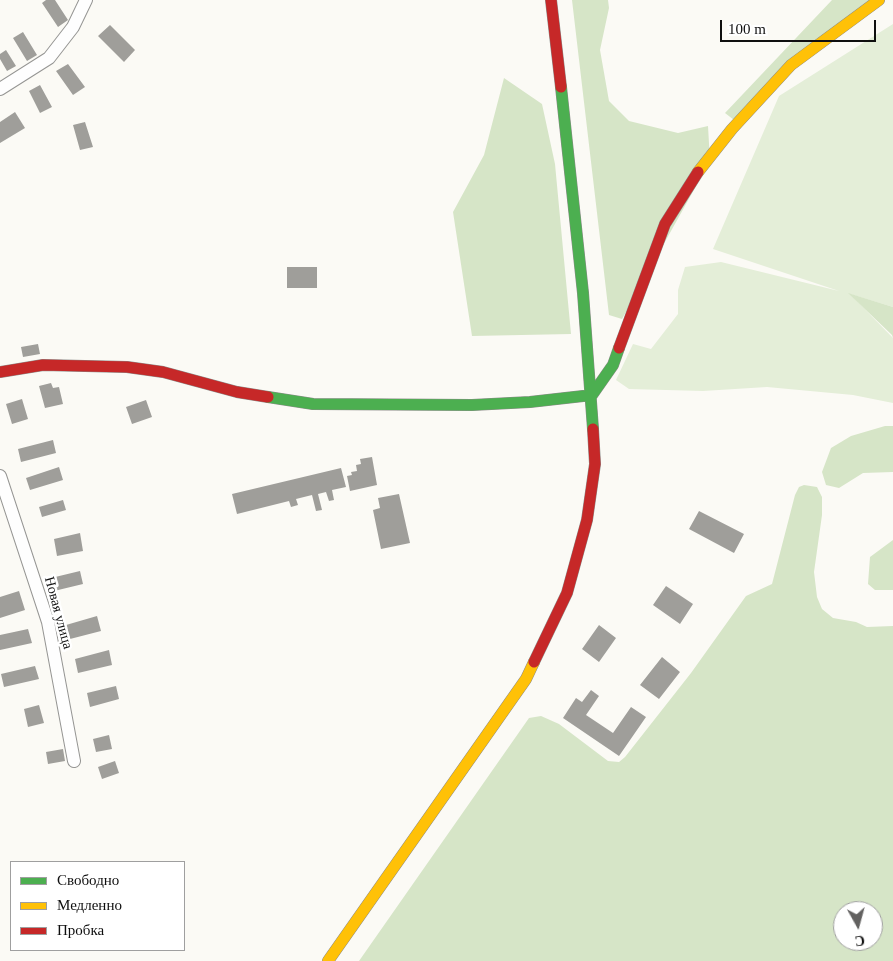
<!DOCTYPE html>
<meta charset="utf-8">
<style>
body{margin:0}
#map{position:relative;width:893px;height:961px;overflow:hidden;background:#fbfaf5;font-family:"Times New Roman",serif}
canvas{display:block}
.legend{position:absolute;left:10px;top:861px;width:175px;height:90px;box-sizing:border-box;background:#fff;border:1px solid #9f9f9f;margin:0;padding:6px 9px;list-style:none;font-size:15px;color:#0f0f0f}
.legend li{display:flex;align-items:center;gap:10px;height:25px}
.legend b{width:25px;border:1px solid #9f9f9f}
.north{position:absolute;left:833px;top:901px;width:50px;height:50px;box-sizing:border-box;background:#fff;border:1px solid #9f9f9f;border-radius:50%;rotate:173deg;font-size:14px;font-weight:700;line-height:20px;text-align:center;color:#0f0f0f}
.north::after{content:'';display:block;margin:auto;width:18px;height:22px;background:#626160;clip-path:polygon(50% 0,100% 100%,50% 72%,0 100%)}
.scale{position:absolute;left:720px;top:20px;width:156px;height:22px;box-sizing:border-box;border:2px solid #0f0f0f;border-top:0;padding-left:6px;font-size:15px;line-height:18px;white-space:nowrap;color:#0f0f0f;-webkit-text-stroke:4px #fff;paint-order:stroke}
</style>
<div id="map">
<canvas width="893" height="961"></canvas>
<ul class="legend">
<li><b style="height:6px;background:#4caf50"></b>Свободно</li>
<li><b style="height:6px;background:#ffc107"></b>Медленно</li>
<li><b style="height:6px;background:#c62828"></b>Пробка</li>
</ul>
<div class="north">С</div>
<div class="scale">100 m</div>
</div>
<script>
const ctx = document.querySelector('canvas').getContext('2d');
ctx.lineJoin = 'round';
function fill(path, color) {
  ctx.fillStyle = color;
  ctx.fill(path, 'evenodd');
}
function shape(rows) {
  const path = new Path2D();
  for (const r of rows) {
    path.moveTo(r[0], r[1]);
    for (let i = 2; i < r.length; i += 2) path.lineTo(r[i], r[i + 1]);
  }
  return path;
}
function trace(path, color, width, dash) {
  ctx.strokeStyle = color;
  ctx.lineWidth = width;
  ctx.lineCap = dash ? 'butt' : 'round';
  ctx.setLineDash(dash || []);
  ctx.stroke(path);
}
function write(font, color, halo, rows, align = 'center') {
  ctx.font = font + ' "Times New Roman",serif';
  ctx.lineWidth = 5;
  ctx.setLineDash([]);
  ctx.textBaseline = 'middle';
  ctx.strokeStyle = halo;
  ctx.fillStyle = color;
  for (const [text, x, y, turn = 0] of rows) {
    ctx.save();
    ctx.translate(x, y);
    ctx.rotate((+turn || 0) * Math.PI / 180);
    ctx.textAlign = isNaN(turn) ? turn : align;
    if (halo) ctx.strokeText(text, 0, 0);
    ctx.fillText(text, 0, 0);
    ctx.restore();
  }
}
const green = shape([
 [893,24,893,307,850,294,893,338,893,403,853,395,767,387,703,391,629,389,616,380,633,344,651,349,678,314,678,290,685,267,721,262,839,291,713,249,779,96]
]);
const forest = shape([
 [572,0,608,0,609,8,600,50,609,101,629,121,678,133,708,126,710,161,622,319,609,315],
 [832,0,875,0,734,120,725,113],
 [504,78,542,104,555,164,571,334,472,336,453,212,484,155],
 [848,293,893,307,893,338,892,335],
 [885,426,893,426,893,472,863,473,839,488,826,485,822,472,831,448,851,436],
 [804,485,817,487,822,497,822,515,814,572,817,597,822,609,833,618,856,622,867,627,893,626,893,961,359,961,529,718,541,716,559,724,608,761,619,762,625,757,691,673,746,596,772,584,795,495,799,487],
 [843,911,873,911,873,941,843,941],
 [893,540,893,590,875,590,868,584,870,557]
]);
const building = shape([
 [46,0,55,0,68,20,58,27,42,3],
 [110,25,135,50,124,62,98,36],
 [23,32,37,55,27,61,13,38],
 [6,50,16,66,7,71,0,59,0,54],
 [68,64,85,87,73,95,56,71],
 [40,85,52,107,40,113,29,91],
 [15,112,25,128,0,143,0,122],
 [85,122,93,147,80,150,73,125],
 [287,267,317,267,317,288,287,288],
 [38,344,40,354,23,357,21,347],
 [51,383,53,388,59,387,63,404,45,408,39,386],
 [22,399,28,419,12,424,6,404],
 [146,400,152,417,132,424,126,407],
 [53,440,56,453,21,462,18,449],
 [372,457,377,485,350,491,347,476,352,475,351,472,357,471,356,465,361,464,360,459],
 [59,467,63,480,30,490,26,478],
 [341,468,346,487,332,490,334,500,329,501,326,492,318,494,322,510,316,511,312,495,296,499,298,505,291,507,289,501,237,514,232,494],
 [399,494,410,543,381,549,373,510,380,508,378,498],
 [63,500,66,510,42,517,39,507],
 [699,511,744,534,734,553,689,529],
 [80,533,83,551,57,556,54,539],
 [80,571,83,584,54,591,51,578],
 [666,586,693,604,680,624,653,605],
 [19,591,25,610,0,618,0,597],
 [97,616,101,631,70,639,66,625],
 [599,625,616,638,599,662,582,649],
 [28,629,32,643,0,650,0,635],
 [109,650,112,665,78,673,75,659],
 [662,657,680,672,659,699,640,685],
 [35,666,39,679,4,687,1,674],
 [116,686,119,699,90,707,87,693],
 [591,690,599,696,586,715,613,733,631,707,646,717,619,756,563,718,576,698,582,702],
 [39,705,44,723,28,727,24,709],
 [109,735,112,749,96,752,93,739],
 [63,749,65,761,48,764,46,752],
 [115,761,119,773,102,779,98,767]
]);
const street = shape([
 [0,89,49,58,73,27,86,0],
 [0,476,48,622,74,761]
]);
const fast = shape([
 [561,87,583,293,593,429],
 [268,397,313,404,472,405,530,402,592,395,613,365,619,348]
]);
const slow = shape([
 [698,172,732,129,791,65,879,0],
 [328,961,526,679,534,662]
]);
const jam = shape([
 [551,0,561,87],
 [619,348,665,224,698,172],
 [0,372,43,365,127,367,163,372,237,392,268,397],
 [534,662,567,593,587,520,595,464,593,429]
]);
const streetNames = [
 ["Новая улица",58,613,75]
];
fill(green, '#e4eed8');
fill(forest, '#d6e5c7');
fill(building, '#9f9e9a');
trace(street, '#959593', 14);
trace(fast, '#8c8b89', 12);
trace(slow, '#8c8b89', 12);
trace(jam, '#8c8b89', 12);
trace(street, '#fefefe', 12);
trace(fast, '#4caf50', 11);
trace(slow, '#ffc107', 11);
trace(jam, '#c62828', 11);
write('14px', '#0f0f0f', '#fff', streetNames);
</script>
